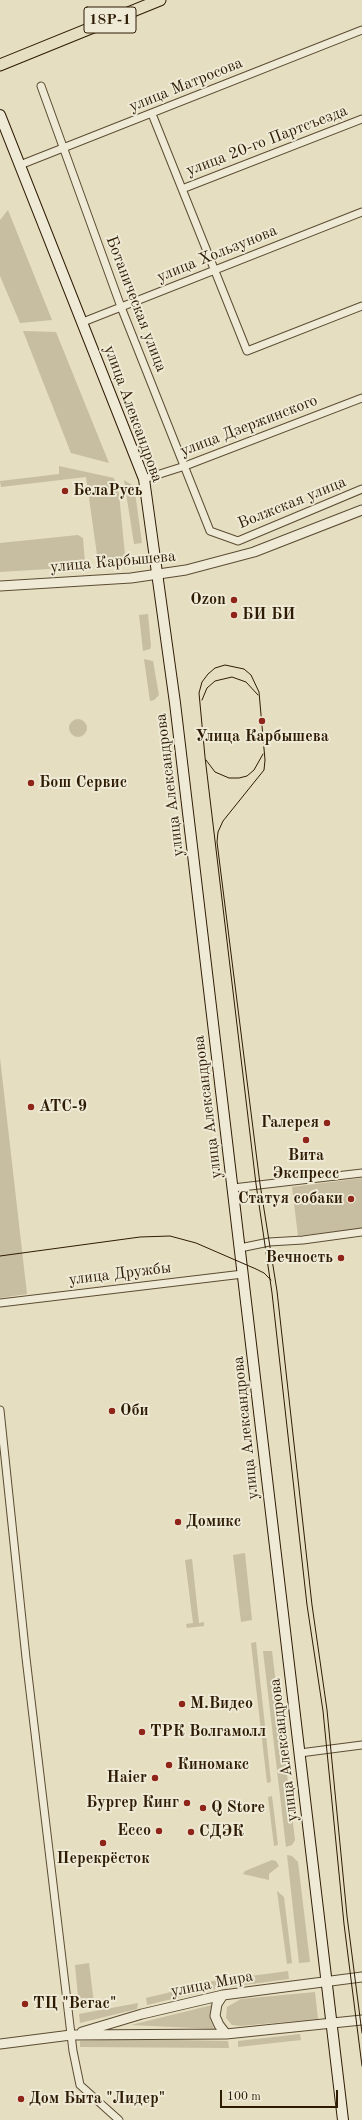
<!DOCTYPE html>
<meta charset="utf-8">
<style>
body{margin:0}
#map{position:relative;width:362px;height:2120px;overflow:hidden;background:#e6dec0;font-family:"Old Standard TT",serif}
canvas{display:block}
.scale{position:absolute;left:220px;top:2090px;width:118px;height:18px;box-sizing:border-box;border:2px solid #2e1b04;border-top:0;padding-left:5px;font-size:12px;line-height:14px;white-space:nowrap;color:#2e1b04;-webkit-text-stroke:3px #efead6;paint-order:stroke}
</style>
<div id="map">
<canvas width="362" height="2120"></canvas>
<div class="scale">100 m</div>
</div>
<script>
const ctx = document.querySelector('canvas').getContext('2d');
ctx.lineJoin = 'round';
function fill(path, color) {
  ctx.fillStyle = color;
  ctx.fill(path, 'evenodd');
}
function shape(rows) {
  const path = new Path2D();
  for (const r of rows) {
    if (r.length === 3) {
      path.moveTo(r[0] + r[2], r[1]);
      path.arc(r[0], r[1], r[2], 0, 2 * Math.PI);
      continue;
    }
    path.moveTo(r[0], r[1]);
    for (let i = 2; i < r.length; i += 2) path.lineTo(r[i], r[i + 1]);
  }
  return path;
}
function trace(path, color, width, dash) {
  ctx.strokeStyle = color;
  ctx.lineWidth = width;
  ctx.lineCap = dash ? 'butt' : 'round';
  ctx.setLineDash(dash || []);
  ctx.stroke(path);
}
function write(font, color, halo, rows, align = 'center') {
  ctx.font = font + ' "Old Standard TT",serif';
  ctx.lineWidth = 4;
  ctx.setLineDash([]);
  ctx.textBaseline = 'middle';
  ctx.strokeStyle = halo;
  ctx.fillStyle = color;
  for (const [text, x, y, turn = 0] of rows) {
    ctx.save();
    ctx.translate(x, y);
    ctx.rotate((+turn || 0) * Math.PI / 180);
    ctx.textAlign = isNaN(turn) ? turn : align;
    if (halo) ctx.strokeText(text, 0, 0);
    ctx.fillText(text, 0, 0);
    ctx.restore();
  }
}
const green = shape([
 [8,210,52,320,20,323,0,276,0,220],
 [23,331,56,332,109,463,71,453],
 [59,466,114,478,119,494,126,565,104,567,98,562,86,477,1,487,0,481,59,474],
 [124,480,132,485,135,492,142,543,134,544],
 [78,535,83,538,85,563,80,567,0,572,0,543],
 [148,614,151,646,150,649,143,651,139,615],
 [144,659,153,661,159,695,154,700,150,701],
 [78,728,9],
 [0,1058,27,1294,0,1298],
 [362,1178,362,1228,298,1236,292,1187],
 [245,1553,252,1620,241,1622,233,1555],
 [192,1559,199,1623,204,1622,204,1626,187,1628,186,1624,193,1623,185,1560],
 [256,1642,271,1782,267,1783,251,1643],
 [263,1651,272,1651,295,1840,292,1845,286,1847],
 [272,1796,278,1845,274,1846,268,1797],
 [287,1855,292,1856,298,1862,310,1962,299,1963],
 [272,1860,276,1861,279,1866,269,1874,269,1880,243,1874,245,1871],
 [277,1891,284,1897,292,1963,287,1964],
 [89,1963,94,2003,79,2007,75,1965],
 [288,1971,289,1979,207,1990,206,1982],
 [196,1986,197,1993,147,2005,146,1998],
 [315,1992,318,2019,240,2026,232,2025,226,2018,227,2007,241,1999],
 [138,2003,137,2009,80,2023,79,2014],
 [212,2005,210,2019,214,2029,131,2025],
 [300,2034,301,2040,238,2047,238,2041],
 [126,2039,228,2041,229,2048,80,2047,80,2041]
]);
const minor = shape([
 [41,86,121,307,210,531,238,541,362,489],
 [152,114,247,351,362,306],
 [20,165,362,30],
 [182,189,362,119],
 [83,322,362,212],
 [144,479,185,466,362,398],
 [233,1188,362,1173],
 [240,1248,269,1242,303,1240,362,1232],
 [0,1303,243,1274],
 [0,1410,26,1658,73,2051,80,2085,119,2120],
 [300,1753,362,1745]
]);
const tertiary = shape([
 [0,586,131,578,186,570,254,552,362,510],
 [223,1995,217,2004,215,2016,219,2025,226,2034],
 [82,2032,142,2014,223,1995,362,1977],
 [0,2044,71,2035,226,2034,362,2020]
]);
const secondary = shape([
 [0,115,144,479,175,703,343,2120]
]);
const primary = shape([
 [0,65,160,0]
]);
const tram = shape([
 [202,700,207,688,215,681,232,677,246,682,258,695],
 [206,760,215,772,229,778,239,778,247,776,254,770,263,754],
 [0,1256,140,1237,170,1236,196,1243,256,1269,264,1273,271,1280],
 [362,2033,347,1916,327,1710,312,1605,277,1291,260,1184,217,842,218,832,223,821,264,770,265,760,259,692,251,675,244,669,225,665,215,668,208,674,202,682,199,693,205,757,256,1184,272,1293,307,1605,323,1711,344,1924,362,2066]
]);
const markers = [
 [65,491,4,"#8f2418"],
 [234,600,4,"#8f2418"],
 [234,615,4,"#8f2418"],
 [262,721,4,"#8f2418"],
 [31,783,4,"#8f2418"],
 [31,1107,4,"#8f2418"],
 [327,1123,4,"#8f2418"],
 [306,1140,4,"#8f2418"],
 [351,1199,4,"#8f2418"],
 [341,1258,4,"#8f2418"],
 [112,1411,4,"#8f2418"],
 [178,1522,4,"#8f2418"],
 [182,1704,4,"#8f2418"],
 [142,1732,4,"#8f2418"],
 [169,1765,4,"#8f2418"],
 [155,1778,4,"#8f2418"],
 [187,1803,4,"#8f2418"],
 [203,1808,4,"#8f2418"],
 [159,1831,4,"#8f2418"],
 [191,1832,4,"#8f2418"],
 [103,1843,4,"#8f2418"],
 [25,2004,4,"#8f2418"],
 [21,2099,4,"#8f2418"]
];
const shields = [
 [110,20,52]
];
const shieldNames = [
 ["18Р-1",110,20]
];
const streetNames = [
 ["улица Матросова",186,85,-22],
 ["улица 20-го Партсъезда",267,141,-21],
 ["улица Хользунова",217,254,-22],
 ["Ботаническая улица",136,304,69],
 ["улица Александрова",133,414,70],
 ["улица Дзержинского",249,426,-21],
 ["Волжская улица",292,503,-22],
 ["улица Карбышева",113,562,-5],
 ["улица Александрова",170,785,-97],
 ["улица Александрова",208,1107,-97],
 ["улица Дружбы",120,1274,-7],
 ["улица Александрова",246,1428,-96],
 ["улица Александрова",284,1750,-97],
 ["улица Мира",212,1984,-11]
];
const poiNames = [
 ["БелаРусь",73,491],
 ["Ozon",226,600,"right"],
 ["БИ БИ",242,615],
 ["Улица Карбышева",262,737,"center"],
 ["Бош Сервис",39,783],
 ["АТС-9",39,1107],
 ["Галерея",319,1123,"right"],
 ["Вита",306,1156,"center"],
 ["Экспресс",306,1174,"center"],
 ["Статуя собаки",343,1199,"right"],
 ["Вечность",333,1258,"right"],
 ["Оби",120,1411],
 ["Домикс",186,1522],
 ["М.Видео",190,1704],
 ["ТРК Волгамолл",150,1732],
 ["Киномакс",177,1765],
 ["Haier",147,1778,"right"],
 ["Бургер Кинг",179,1803,"right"],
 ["Q Store",211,1808],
 ["Ecco",151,1831,"right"],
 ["СДЭК",199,1832],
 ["Перекрёсток",103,1859,"center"],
 ["ТЦ \"Вегас\"",33,2004],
 ["Дом Быта \"Лидер\"",29,2099]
];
fill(green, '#c7bda0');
trace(minor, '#5c4c33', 9);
trace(tertiary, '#5c4c33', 11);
trace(secondary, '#2e1b04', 12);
trace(primary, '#2e1b04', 13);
trace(minor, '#efead6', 7);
trace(tertiary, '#efead6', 9);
trace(secondary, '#efead6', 10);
trace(primary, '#e6dec0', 11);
trace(tram, '#2e1b04', 1);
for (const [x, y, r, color] of markers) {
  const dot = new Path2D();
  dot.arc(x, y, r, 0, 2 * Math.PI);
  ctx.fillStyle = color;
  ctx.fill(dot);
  trace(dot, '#efead6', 1.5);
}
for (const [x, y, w] of shields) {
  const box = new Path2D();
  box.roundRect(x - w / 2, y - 13, w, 26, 3);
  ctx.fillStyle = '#efead6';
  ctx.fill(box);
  trace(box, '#2e1b04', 1);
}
write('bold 15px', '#2e1b04', null, shieldNames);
write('16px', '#2e1b04', '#efead6', streetNames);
write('bold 16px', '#2e1b04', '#efead6', poiNames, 'left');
</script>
